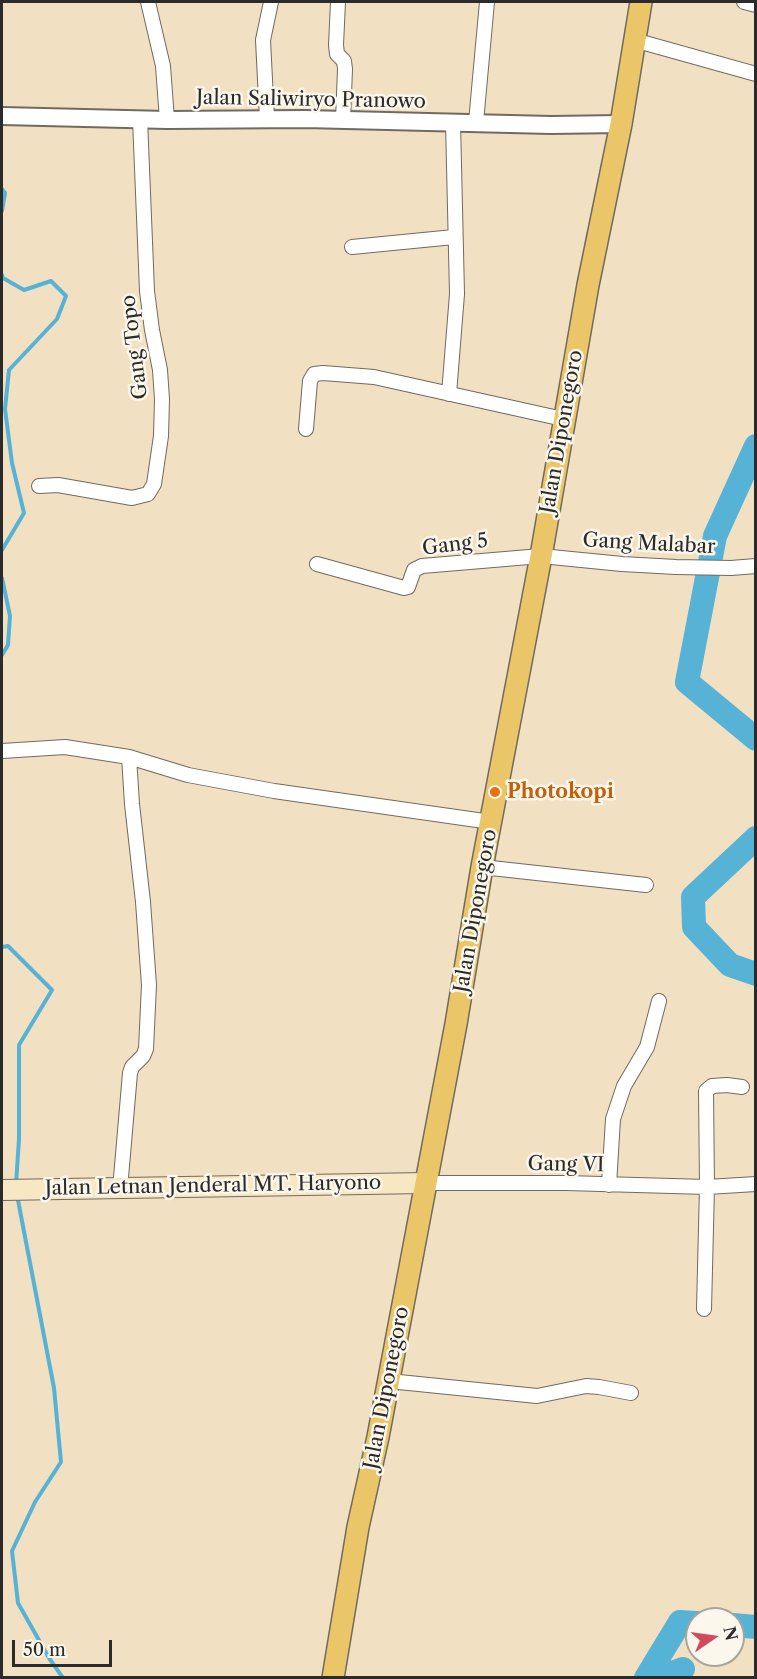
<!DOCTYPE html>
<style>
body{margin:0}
#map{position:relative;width:757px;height:1679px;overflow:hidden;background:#f2e0c2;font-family:"Libre Caslon Text",serif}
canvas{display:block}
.frame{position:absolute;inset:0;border:3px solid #2b2b2b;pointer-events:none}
.north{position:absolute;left:685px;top:1607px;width:60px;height:60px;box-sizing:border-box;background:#fbf7ec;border:2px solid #a8a59f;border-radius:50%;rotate:77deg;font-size:16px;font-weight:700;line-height:24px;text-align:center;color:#2b2b2b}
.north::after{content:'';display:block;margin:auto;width:21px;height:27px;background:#d1495b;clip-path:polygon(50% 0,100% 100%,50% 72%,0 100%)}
.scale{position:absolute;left:12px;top:1640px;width:100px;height:27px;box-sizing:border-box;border:3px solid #2b2b2b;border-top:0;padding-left:8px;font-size:18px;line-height:21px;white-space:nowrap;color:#2b2b2b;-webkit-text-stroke:4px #fbf7ec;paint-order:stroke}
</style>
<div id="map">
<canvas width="757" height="1679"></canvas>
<div class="frame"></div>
<div class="north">N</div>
<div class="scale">50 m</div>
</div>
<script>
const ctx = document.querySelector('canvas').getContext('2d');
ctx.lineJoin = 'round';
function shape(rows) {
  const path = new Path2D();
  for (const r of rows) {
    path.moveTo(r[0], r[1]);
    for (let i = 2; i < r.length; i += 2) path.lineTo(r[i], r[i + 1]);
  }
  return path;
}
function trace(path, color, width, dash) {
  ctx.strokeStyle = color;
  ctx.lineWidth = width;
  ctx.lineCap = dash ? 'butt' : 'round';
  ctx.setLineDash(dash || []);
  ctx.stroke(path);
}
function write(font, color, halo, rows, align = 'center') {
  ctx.font = font + ' "Libre Caslon Text",serif';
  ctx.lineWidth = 5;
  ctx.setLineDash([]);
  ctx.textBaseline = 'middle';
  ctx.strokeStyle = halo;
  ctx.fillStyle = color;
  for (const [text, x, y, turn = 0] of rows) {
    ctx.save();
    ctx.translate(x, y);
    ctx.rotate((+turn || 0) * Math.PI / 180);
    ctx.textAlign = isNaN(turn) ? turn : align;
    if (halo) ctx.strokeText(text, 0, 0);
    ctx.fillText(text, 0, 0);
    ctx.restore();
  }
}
const stream = shape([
 [2,189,5,193,2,211],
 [2,275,3,278,24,290,51,281,66,296,57,319,9,370,5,409,12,463,24,513,2,550],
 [2,578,10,616,8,645,2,655],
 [2,947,8,946,52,990,19,1045,19,1139,16,1184],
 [17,1195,54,1388,61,1462,35,1502,12,1551,18,1603,49,1658,63,1678],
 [664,1678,683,1669]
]);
const river = shape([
 [756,446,715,536,687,682,756,739],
 [756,838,693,897,694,927,730,965,756,974],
 [733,1625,756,1627],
 [646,1678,680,1622,697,1623],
 [658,1678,683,1669,676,1678]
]);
const minor = shape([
 [148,2,163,66,167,120],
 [338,2,336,45,337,54,344,61,345,69,343,120],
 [744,2,756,5],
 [634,40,756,74],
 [267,119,263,40,271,2],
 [476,122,487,2],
 [352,247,454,237],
 [449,394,457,294,453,122],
 [306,429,310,381,314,374,323,373,374,377,563,419],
 [39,486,58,485,132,498,148,494,154,484,161,436,162,399,160,370,152,330,147,291,140,119],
 [317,564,404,588,408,587,414,570,422,566,541,556,622,564,676,567,731,568,756,566],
 [2,751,65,747,129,757,188,775,274,791,491,822],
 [482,867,646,885],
 [425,1183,566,1183,707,1187,756,1184],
 [609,1185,613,1119,624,1086,647,1047,659,1001],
 [120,1189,130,1073,132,1067,143,1056,146,1049,149,985,143,902,132,804,129,757],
 [704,1309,707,1187,706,1091,712,1086,727,1085,742,1087],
 [389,1381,537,1396,586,1386,599,1387,631,1393]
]);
const tertiary = shape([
 [2,116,167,120,305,119,551,125,621,124]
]);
const secondary = shape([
 [2,1190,425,1183]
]);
const primary = shape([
 [333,1678,358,1527,378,1437,456,1024,482,867,541,556,588,285,621,124,641,2]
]);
const markers = [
 [495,792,6,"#e8710a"]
];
const streetNames = [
 ["Jalan Saliwiryo Pranowo",311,100,1],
 ["Gang Topo",135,347,-97],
 ["Jalan Diponegoro",562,432,-80],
 ["Gang Malabar",649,544,3],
 ["Gang 5",455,545,-7],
 ["Jalan Diponegoro",476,911,-80],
 ["Gang VI",566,1165,1],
 ["Jalan Letnan Jenderal MT. Haryono",213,1186,-1],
 ["Jalan Diponegoro",387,1388,-79]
];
const foodNames = [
 ["Photokopi",507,792]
];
trace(stream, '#57b3d5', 4);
trace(river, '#57b3d5', 24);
trace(minor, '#716a60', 16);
trace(tertiary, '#716a60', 20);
trace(secondary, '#716a60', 22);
trace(primary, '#716a60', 24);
trace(minor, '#fff', 14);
trace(tertiary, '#fff', 16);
trace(secondary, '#f7e8c3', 20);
trace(primary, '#ebc669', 21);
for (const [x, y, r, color] of markers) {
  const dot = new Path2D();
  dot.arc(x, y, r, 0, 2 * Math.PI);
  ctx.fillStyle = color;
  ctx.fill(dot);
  trace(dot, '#fbf7ec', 2);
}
write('20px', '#2b2b2b', '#fbf7ec', streetNames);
write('bold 20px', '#c56008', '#fbf7ec', foodNames, 'left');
</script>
